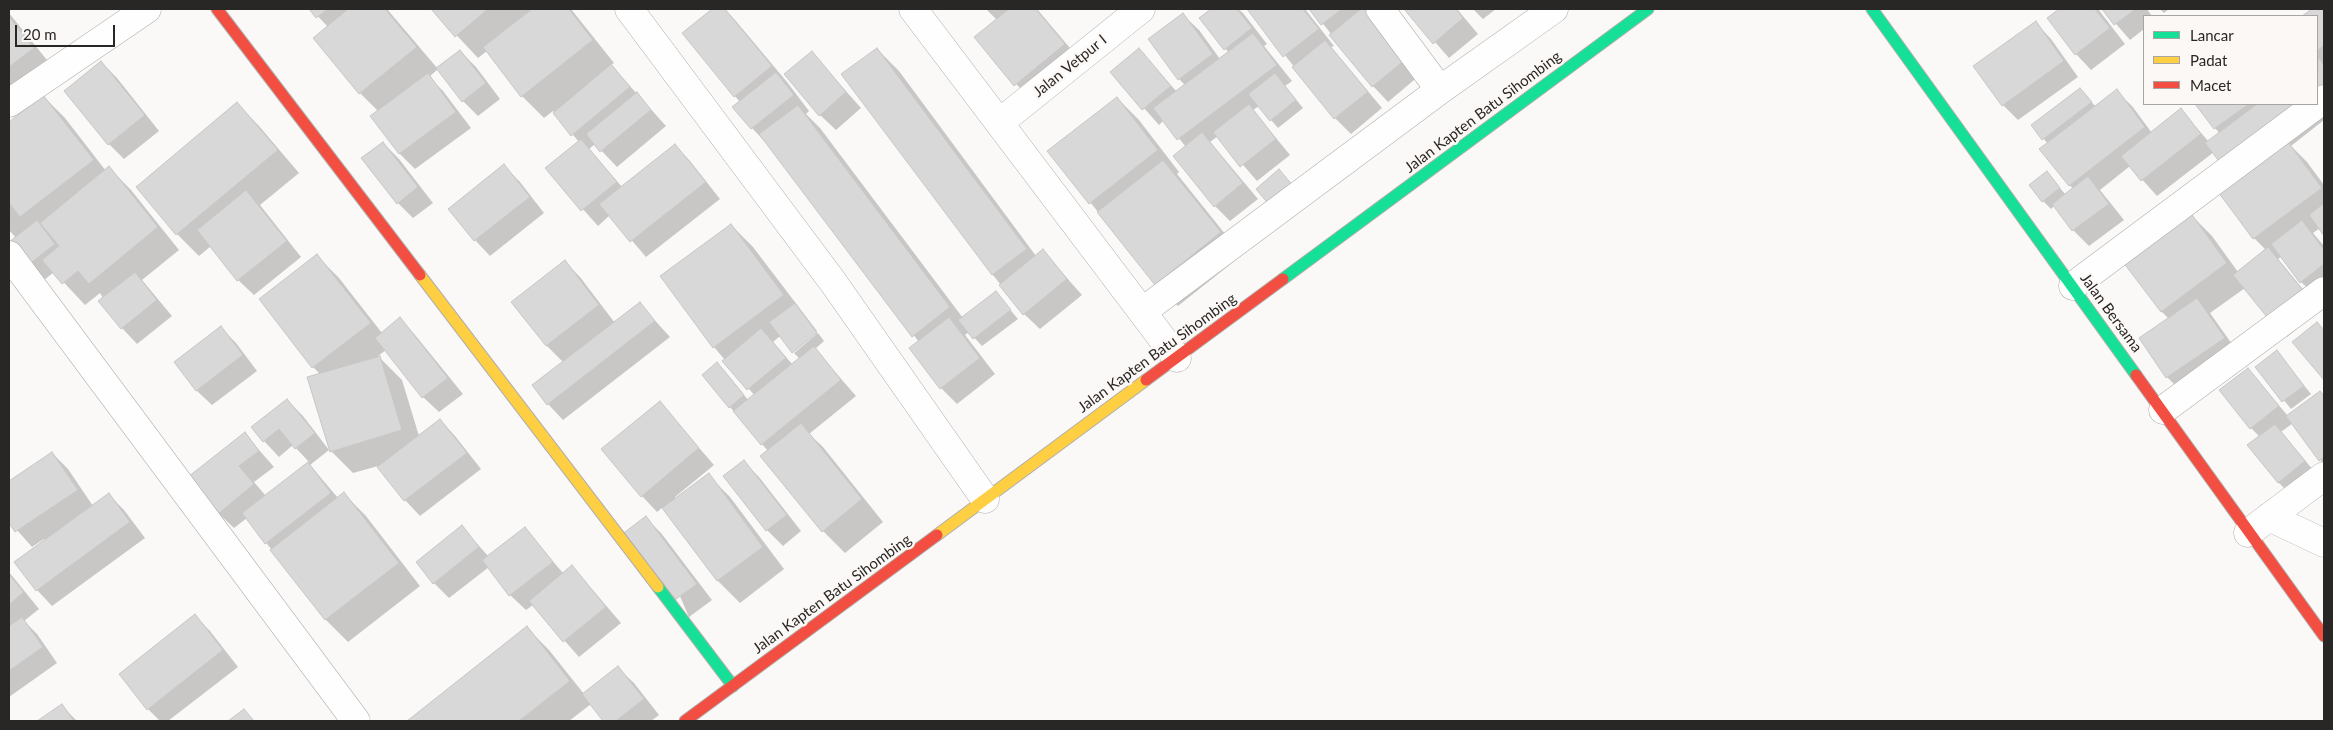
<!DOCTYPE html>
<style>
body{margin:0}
#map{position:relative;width:2333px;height:730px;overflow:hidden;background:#fbf9f7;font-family:Lato,sans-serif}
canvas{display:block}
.frame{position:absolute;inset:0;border:10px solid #292726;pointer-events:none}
.legend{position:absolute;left:2143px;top:15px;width:175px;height:90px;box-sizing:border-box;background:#fcf8f6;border:1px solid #a8a4a3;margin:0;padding:6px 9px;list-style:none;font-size:15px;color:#292726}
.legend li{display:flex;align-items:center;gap:10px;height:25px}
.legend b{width:25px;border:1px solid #a8a4a3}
.scale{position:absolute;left:15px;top:25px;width:100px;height:22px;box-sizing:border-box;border:2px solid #292726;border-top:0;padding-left:6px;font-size:15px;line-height:18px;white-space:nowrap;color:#292726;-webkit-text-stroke:4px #fcf8f6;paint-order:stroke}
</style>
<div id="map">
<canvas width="2333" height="730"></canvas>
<div class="frame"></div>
<ul class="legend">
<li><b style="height:6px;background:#16e098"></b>Lancar</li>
<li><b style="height:6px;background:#ffcf43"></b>Padat</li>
<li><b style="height:6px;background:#f24e42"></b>Macet</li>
</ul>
<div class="scale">20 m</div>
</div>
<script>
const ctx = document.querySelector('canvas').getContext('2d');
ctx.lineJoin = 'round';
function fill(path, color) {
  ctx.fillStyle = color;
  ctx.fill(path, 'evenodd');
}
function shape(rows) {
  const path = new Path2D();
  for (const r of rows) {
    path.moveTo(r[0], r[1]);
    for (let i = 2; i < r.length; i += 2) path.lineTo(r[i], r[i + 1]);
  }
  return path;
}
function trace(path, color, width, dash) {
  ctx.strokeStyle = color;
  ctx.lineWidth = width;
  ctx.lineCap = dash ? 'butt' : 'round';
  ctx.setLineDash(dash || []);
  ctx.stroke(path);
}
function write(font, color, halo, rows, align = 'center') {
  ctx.font = font + ' Lato,sans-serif';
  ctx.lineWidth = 5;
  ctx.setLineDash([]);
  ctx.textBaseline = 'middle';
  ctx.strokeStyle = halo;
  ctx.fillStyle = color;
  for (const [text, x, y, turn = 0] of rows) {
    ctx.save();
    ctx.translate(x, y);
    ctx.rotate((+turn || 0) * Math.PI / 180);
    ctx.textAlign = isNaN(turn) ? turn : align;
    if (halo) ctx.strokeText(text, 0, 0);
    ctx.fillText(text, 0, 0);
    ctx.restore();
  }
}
const shadow = shape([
 [311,9,387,9,438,69,460,51,476,67,500,99,478,116,463,101,438,69,429,77,443,91,471,128,415,169,399,153,378,111,360,93,328,27],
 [432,9,571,9,614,63,611,65,666,126,617,167,595,144,589,149,622,187,675,145,690,161,720,199,646,257,610,215,598,226,547,169,579,142,553,111,544,118,522,96,487,51,478,58],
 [714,9,724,9,735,20,787,82,809,111,806,114,820,128,963,318,996,293,1018,319,982,346,969,332,965,335,995,374,957,404,941,388,911,348,919,342,767,144,752,128,740,102,683,34],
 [986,9,1037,9,1080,60,1031,101,976,37,997,20],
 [1213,9,1238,9,1243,13,1267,44,1264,46,1292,81,1285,86,1303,108,1278,128,1259,106,1253,110,1290,155,1257,181,1218,136,1210,142,1258,199,1230,221,1215,206,1186,147,1164,120,1159,125,1112,72,1139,50,1177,92,1185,85,1179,79,1183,15,1199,30,1220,59,1229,53,1201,18],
 [1248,9,1305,9,1334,46,1331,47,1382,108,1351,134,1335,118],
 [1311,9,1365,9,1420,75,1388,102,1373,86],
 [1406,9,1457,9,1478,34,1449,58],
 [1473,9,1496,9,1483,19],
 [2062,9,2098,9,2125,44,2091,70,2076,54,2049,19],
 [2103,9,2147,9,2152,16,2144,16,2144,29,2130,40],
 [2160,9,2169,9,2164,13],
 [2314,9,2324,9,2324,120,2291,146,2307,162,2324,185,2324,233,2320,228,2313,233,2324,246,2324,291,2317,297,2301,282,2282,256,2278,259,2320,310,2287,337,2245,288,2210,313,2239,354,2183,393,2167,377,2141,338,2169,319,2161,311,2190,214,2212,236,2238,272,2266,250,2254,238,2218,190,2235,177,2214,152,2157,196,2130,166,2100,190,2124,220,2089,246,2073,230,2054,206,2051,209,2043,201,2047,173,2066,195,2073,189,2041,150,2048,144,2032,125,2087,97,2096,107,2116,91,2132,106,2152,133,2181,110,2209,142,2220,134,2196,104,2317,104,2317,16,2304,16],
 [9,13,55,70,9,107],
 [2036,23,2051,39,2078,77,2018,120,2003,105],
 [877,49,899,71,1036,256,1043,251,1082,295,1040,329,1024,314,993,275,843,74],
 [812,53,861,108,836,130,820,115],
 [101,62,117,78,159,131,124,159,109,144],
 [43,96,65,118,106,171,109,168,131,190,179,250,142,280,172,316,137,344,122,328,100,293,85,305,54,272,38,285,16,238,9,230,9,123],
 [1117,98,1139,120,1179,172,1177,174,1242,255,1178,306,1156,284,1049,151],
 [237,104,259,126,299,173,260,205,301,257,254,295,238,280,211,246,199,256,177,234,138,187],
 [383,143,399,159,433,203,413,218,398,203],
 [504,166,520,182,544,213,490,256,475,240],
 [731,225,753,247,817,331,792,351,780,336,773,342,793,365,800,359,794,353,818,333,824,341,815,349,856,396,809,434,823,447,883,522,845,553,823,531,768,451,730,407,725,372,749,401,755,396,714,347],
 [317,256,339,278,382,333,400,319,415,335,463,394,439,412,423,397,386,350,378,356,402,380,419,436,440,420,455,436,481,469,420,516,405,500,378,466,353,473,331,451,321,375,313,367],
 [565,262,580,277,615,323,640,304,670,337,563,420,548,404,564,363,547,346,513,302],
 [221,328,236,343,257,371,212,405,196,390],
 [2277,352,2311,394,2291,409,2257,367],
 [2248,369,2288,416,2320,393,2324,397,2324,465,2293,423,2281,432,2320,478,2294,498,2278,482,2260,437,2251,428],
 [287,400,303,416,329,450,310,465,338,498,344,494,366,516,420,586,348,642,326,620,247,518,234,528,218,513,245,434,274,467,254,482,266,496,309,462,293,445,279,457,264,441],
 [660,403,714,465,675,497,677,499,708,475,730,497,784,569,740,603,718,581,663,507,657,512,642,496],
 [52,453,68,469,93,506,109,495,124,510,145,538,52,606,37,590,46,540,44,539,32,547,9,521,9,483],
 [744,462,759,477,801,531,783,546,767,530,725,476],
 [646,518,661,533,712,600,689,617],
 [462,527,489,557,525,529,563,573,572,566,621,623,579,657,533,605,526,610,510,595,489,567,449,598,434,583],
 [9,572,39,609,24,621,37,634,57,663,9,697],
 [195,616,210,631,238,667,168,721,160,721,148,709],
 [527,628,549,650,584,694,618,668,634,683,659,715,651,721,604,721,591,704,569,721,409,721],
 [62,706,77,721,39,721]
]);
const building = shape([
 [309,9,328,9,316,18,309,9],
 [348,9,385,9,417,47,359,94,313,38,348,9],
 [431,9,488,9,455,37,431,9],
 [532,9,569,9,593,40,521,97,483,47,532,9],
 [712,9,725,9,772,66,734,97,682,33,712,9],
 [1009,9,1036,9,1065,44,1014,86,974,37,1009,9],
 [1211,9,1237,9,1252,28,1224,50,1199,18,1211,9],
 [1247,9,1303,9,1319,29,1283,57,1247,9],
 [1309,9,1342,9,1321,25,1309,9],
 [1361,9,1364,9,1406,59,1372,87,1329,35,1361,9],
 [1404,9,1456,9,1463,18,1433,44,1404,9],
 [2059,9,2095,9,2110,28,2075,55,2047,18,2059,9],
 [2102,9,2136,9,2114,25,2102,9],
 [2312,9,2324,9,2324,45,2317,51,2317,16,2302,16,2312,9],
 [1183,13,1213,54,1178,80,1148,39,1183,13],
 [9,17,34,48,9,67,9,17],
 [2036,21,2064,61,2002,106,1973,66,2036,21],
 [1253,33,1277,65,1177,140,1153,108,1253,33],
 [1325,40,1368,92,1334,119,1292,67,1325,40],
 [877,48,1027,249,992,275,841,74,877,48],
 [1139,48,1171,86,1142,110,1110,72,1139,48],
 [460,50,486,83,462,102,436,68,460,50],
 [812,51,846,92,819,116,784,74,812,51],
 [2318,57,2324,65,2324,93,2317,99,2318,57],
 [101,61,145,115,108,145,64,91,101,61],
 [611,64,630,87,571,136,553,113,611,64],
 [776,72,794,95,751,129,732,107,776,72],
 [428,73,456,112,399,154,370,116,428,73],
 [1275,73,1296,100,1270,121,1248,94,1275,73],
 [2080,88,2092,102,2042,140,2031,125,2080,88],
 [2117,89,2145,127,2069,186,2039,149,2117,89],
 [637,92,651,110,600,152,586,134,637,92],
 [43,95,94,160,20,217,9,203,9,122,43,95],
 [1117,97,1158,150,1089,204,1047,151,1117,97],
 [237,102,278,150,176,235,136,187,237,102],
 [1249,104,1276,139,1240,167,1213,132,1249,104],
 [2195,104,2249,104,2214,129,2195,104],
 [2257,104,2310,104,2225,169,2205,143,2257,104],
 [798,105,950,307,912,337,759,134,798,105],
 [2181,108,2201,134,2141,181,2121,156,2181,108],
 [1202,132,1243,183,1214,207,1173,156,1202,132],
 [2285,138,2322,188,2253,239,2216,189,2285,138],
 [581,139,617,182,581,211,545,168,581,139],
 [383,142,418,187,397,204,361,158,383,142],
 [675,144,706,182,630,242,599,204,675,144],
 [1163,160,1221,232,1155,285,1097,212,1163,160],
 [504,164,530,197,474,241,448,209,504,164],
 [109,166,158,227,89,284,78,271,62,284,42,260,59,246,40,223,109,166],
 [1279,169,1293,186,1270,206,1256,189,1279,169],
 [2047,171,2060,188,2042,202,2029,185,2047,171],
 [2088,176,2109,204,2072,231,2052,204,2088,176],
 [246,190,287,241,237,281,197,230,246,190],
 [2324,203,2324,236,2309,215,2324,203],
 [2190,212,2227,263,2161,312,2123,262,2190,212],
 [37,220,55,244,22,270,9,242,37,220],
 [2302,220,2324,250,2324,264,2300,283,2271,244,2302,220],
 [731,224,784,295,713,348,660,276,731,224],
 [2268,247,2306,294,2271,322,2233,275,2268,247],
 [1043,249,1067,279,1023,315,999,285,1043,249],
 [317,254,371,323,312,368,259,299,317,254],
 [565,260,599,305,546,346,511,302,565,260],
 [135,272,157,300,121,329,98,301,135,272],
 [996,291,1011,310,973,339,958,320,996,291],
 [2197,298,2225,338,2166,378,2139,338,2197,298],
 [640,302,655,321,547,405,532,385,640,302],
 [795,303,817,333,792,353,769,322,795,303],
 [400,317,448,378,422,398,375,338,400,317],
 [949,317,980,358,940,389,909,348,949,317],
 [2317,322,2324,330,2324,380,2292,342,2317,322],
 [221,326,243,355,196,391,174,362,221,326],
 [761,328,786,358,747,390,722,361,761,328],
 [814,346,841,380,761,445,733,411,814,346],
 [2277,350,2304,386,2282,402,2255,367,2277,350],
 [380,356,402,430,330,452,307,377,380,356],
 [717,362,744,395,729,408,702,375,717,362],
 [2248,368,2279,406,2250,429,2219,390,2248,368],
 [2320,391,2324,396,2324,457,2319,461,2286,416,2320,391],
 [287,399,315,433,295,449,279,429,263,442,251,427,287,399],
 [660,401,699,448,641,497,601,449,660,401],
 [440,419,467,453,404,501,377,467,440,419],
 [801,423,862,499,822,532,760,456,801,423],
 [2275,424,2305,461,2278,483,2247,445,2275,424],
 [245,432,259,451,239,466,254,484,218,514,188,477,245,432],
 [52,452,78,490,15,532,9,523,9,481,52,452],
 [744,460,787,515,766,531,723,476,744,460],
 [308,462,331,493,265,544,242,513,308,462],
 [709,473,763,547,717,581,662,508,709,473],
 [344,492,399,563,325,620,270,550,344,492],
 [109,493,130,522,36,591,14,562,109,493],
 [646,516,697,584,672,602,621,535,646,516],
 [462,525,479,547,433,584,416,562,462,525],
 [525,527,553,562,509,596,482,560,525,527],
 [572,565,606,607,563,642,529,601,572,565],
 [9,574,24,592,9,605,9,574],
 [195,614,223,650,147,710,119,674,195,614],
 [22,617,43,647,9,671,9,626,22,617],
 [527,626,570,681,519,721,407,721,527,626],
 [618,666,644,699,616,721,603,721,582,694,618,666],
 [62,704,74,721,37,721,62,704],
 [244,709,254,721,228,721,244,709]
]);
const street = shape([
 [629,9,833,282,985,499],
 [913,9,1177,358],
 [1380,9,1440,90],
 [9,103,147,9],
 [999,123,1141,9],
 [9,255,356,721],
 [2073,286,2324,99],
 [1143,311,1440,90,1554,9],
 [2163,410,2324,291],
 [2269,517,2324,543],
 [2248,533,2324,476]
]);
const fast = shape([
 [1872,9,2136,375],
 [1283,279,1648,9],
 [658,587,733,686]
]);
const slow = shape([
 [420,275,658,587],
 [937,535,1146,380]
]);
const jam = shape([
 [217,9,420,275],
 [2136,375,2324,636],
 [1146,380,1283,279],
 [685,721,937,535]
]);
const streetNames = [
 ["Jalan Vetpur I",1070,66,-39],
 ["Jalan Kapten Batu Sihombing",1483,112,-37],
 ["Jalan Bersama",2111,313,54],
 ["Jalan Kapten Batu Sihombing",1157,353,-36],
 ["Jalan Kapten Batu Sihombing",832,594,-36]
];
fill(shadow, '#0003');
fill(building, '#d9d8d8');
trace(building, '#c7c6c6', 1);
trace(street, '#b0afad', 29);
trace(fast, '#b0afad', 13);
trace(slow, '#b0afad', 13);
trace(jam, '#b0afad', 13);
trace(street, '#fefefe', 28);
trace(fast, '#16e098', 11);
trace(slow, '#ffcf43', 11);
trace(jam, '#f24e42', 11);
write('15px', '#292726', '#fcf8f6', streetNames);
</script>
